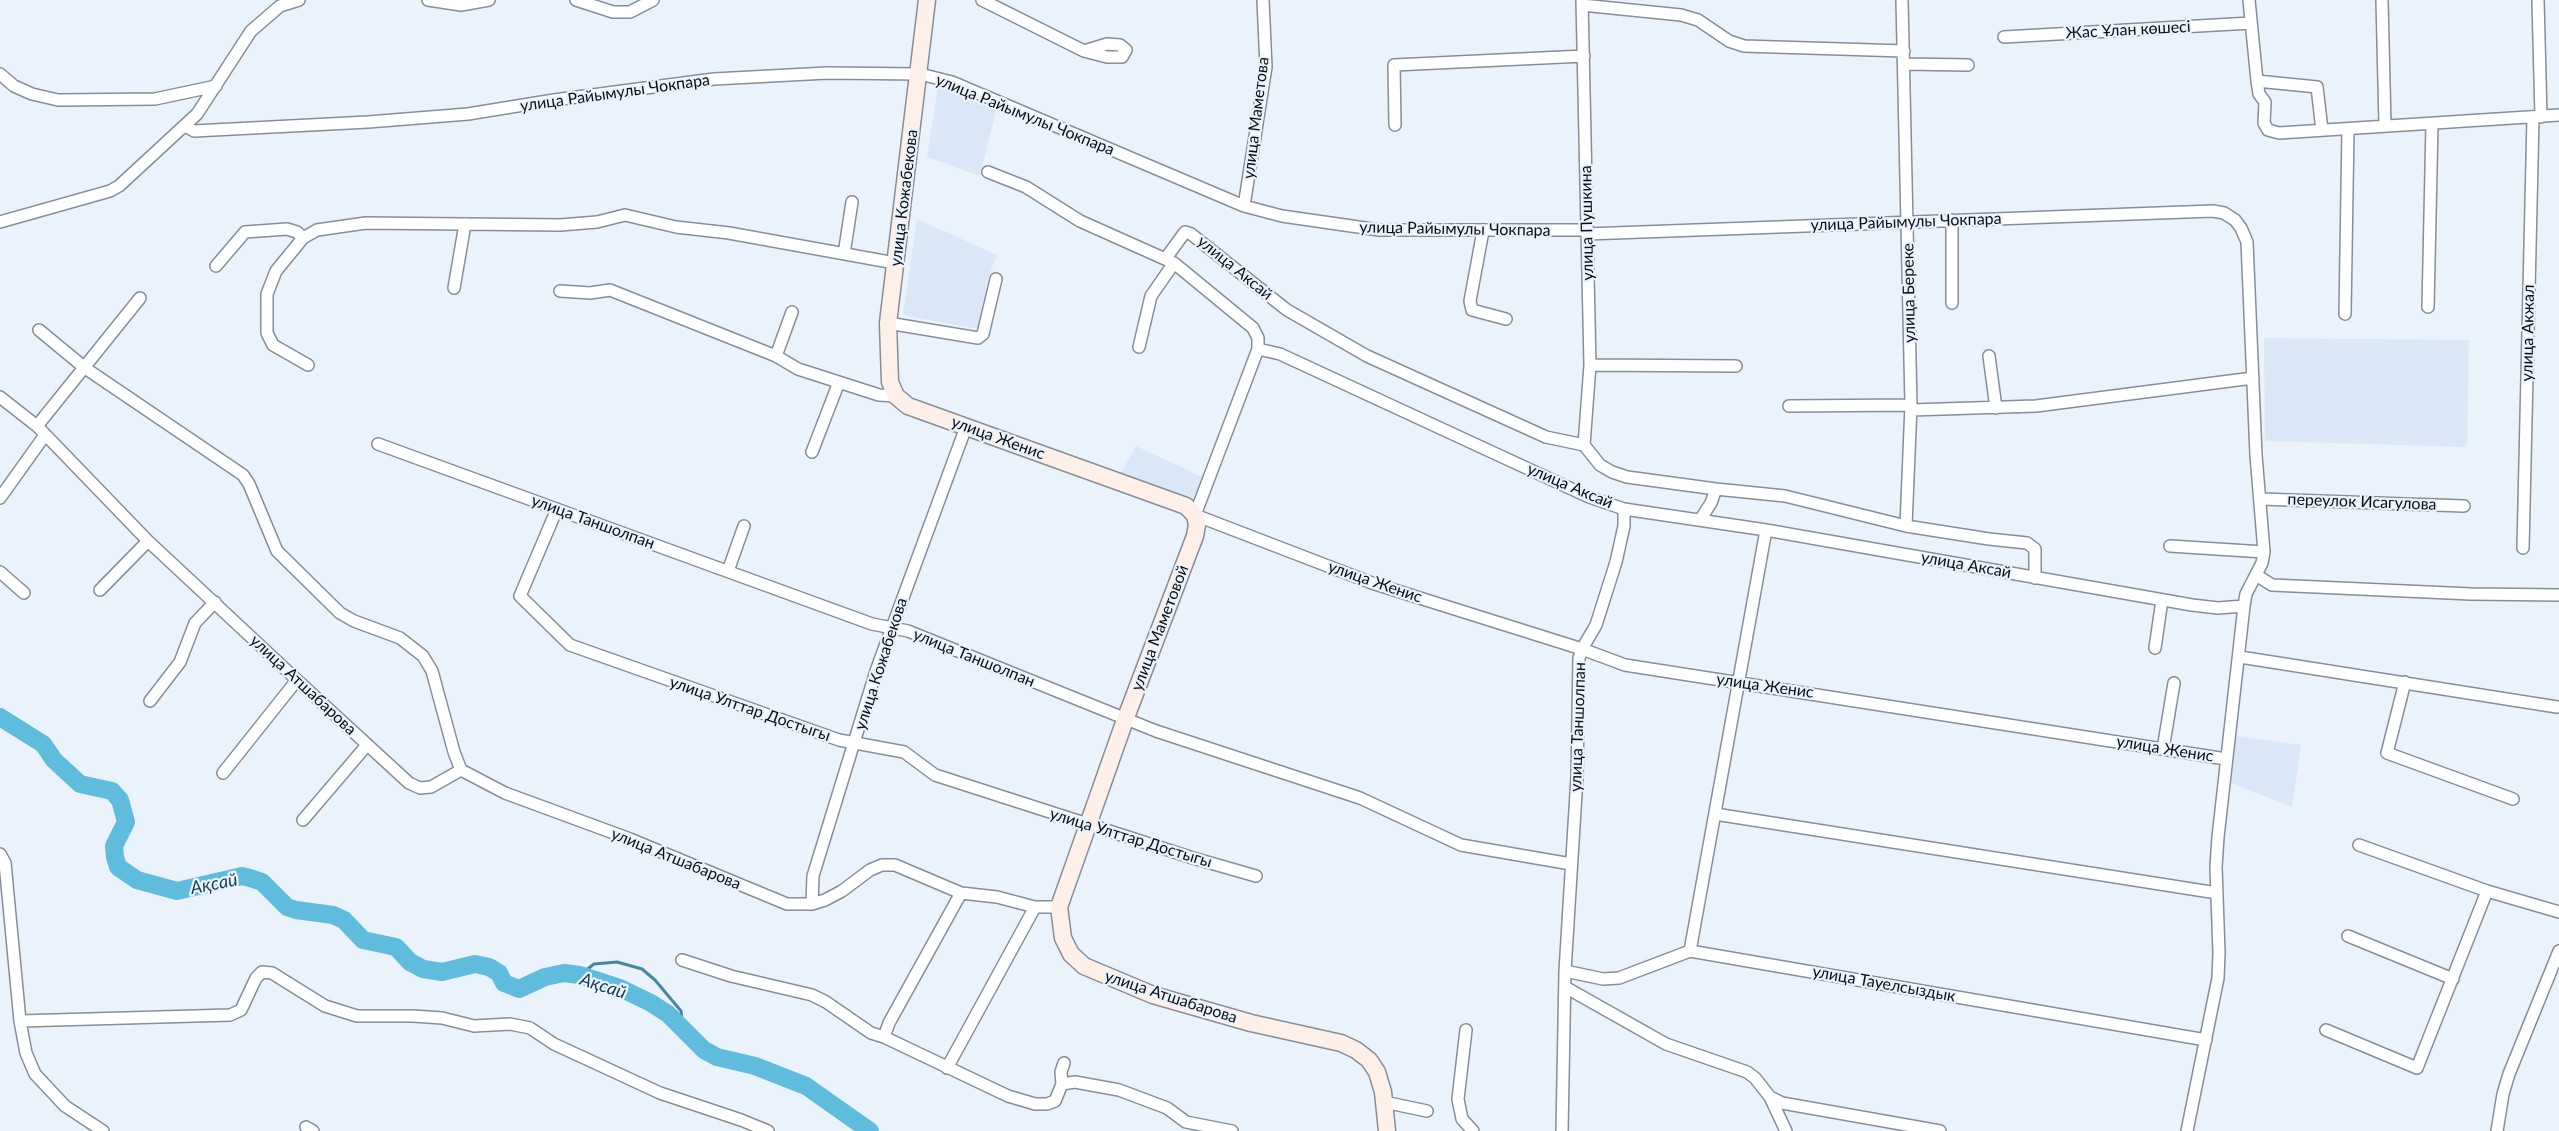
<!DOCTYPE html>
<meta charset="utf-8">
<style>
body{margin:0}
canvas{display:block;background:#eaf2fc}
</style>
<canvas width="2559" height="1131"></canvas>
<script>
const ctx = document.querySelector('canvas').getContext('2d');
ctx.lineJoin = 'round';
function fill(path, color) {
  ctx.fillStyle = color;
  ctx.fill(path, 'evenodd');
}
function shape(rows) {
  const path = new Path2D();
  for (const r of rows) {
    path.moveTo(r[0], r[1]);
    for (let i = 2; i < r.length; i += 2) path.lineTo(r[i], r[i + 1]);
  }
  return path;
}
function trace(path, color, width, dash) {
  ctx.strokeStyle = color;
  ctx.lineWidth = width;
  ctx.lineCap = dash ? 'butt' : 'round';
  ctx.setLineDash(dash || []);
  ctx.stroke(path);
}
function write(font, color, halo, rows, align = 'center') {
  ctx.font = font + ' Lato,sans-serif';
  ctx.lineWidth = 4.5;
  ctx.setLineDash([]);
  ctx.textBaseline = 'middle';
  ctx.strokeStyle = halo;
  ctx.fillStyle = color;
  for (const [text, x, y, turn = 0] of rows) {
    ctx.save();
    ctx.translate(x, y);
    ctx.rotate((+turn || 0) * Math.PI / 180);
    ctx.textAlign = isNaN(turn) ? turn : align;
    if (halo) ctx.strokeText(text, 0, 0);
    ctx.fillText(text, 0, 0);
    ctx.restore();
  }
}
const built = shape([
 [938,86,956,92,996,111,980,176,927,157],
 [917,219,997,255,987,280,978,329,903,315],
 [2264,338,2469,340,2467,447,2265,441],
 [1136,446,1202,477,1193,500,1121,473],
 [2236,736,2301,745,2292,807,2229,782]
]);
const stream = shape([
 [580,975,594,964,617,962,642,969,655,980,681,1011,683,1029]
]);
const river = shape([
 [0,717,43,744,54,760,80,784,112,791,120,800,126,822,114,846,115,857,118,867,137,880,177,891,242,876,250,878,262,882,287,907,296,910,333,915,344,920,363,940,396,947,410,962,423,969,442,972,475,964,489,967,499,973,504,983,519,989,545,977,564,973,580,975,620,988,651,1003,668,1014,704,1050,717,1057,755,1066,806,1086,870,1131]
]);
const minor = shape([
 [428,0,461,5,489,0],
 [576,0,613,12,630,12,653,0],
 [982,0,1084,51,1107,57,1122,57,1126,50,1120,45,1107,44,1084,51],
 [1582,0,1590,365,1584,445],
 [1902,0,1911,405,1906,526],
 [2249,0,2257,81,2259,94,2265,102,2264,123,2268,130,2279,133,2559,115],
 [2382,0,2385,125],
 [2538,0,2541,117],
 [1582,5,1681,15,1698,20,1729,41,1744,46,1904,51],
 [2004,37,2251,23],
 [1905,64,1968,65],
 [0,74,14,86,32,94,58,100,155,99,216,86],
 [2257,81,2317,87,2322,130],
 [1395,125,1394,65,1584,56],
 [185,126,194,131,368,122,468,114,554,100,714,79,827,73,920,74,952,82,1244,206,1282,216,1379,230,1588,230],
 [988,172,1026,187,1080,221,1174,263,1253,328,1258,338,1258,349,1280,354,1589,497,1624,509,1766,530,2192,605,2218,608,2244,606],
 [1244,206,1266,67,1263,0],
 [0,222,110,191,119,186,197,114,251,31,280,6,299,0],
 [1483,231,1470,301,1472,310,1506,319],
 [1587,234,2213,211,2224,213,2235,220,2241,228,2247,242,2256,455,2264,552,2262,563,2246,594,2244,606,2218,837,2216,867,2219,953,2218,978,2187,1131],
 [844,254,852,202],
 [1166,258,1185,232,1191,234,1287,310,1367,356,1546,437,1584,445,1600,465,1612,472,1627,477,1716,489,1785,496,1906,526,1989,539,2027,543,2035,549,2035,578],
 [216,266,245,232,287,229,297,232,303,238],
 [454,288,465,224],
 [560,291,590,293,610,290,776,356,798,369,879,395,896,396],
 [1952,303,1952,220],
 [2428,307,2432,124],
 [2345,314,2348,129],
 [888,323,978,338,983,334,996,279],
 [39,330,85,368,243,475,249,484,277,551,340,613,354,621,400,638,423,656,432,671,454,752,461,770],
 [1139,347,1151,296,1174,263],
 [1258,349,1195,515,1372,583,1582,649,1625,665,2226,759],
 [776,356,792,312],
 [1989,356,1996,408],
 [308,365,273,345,267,333,267,294,276,271,303,238,317,230,366,223,560,225,597,222,625,215,676,227,729,233,895,263],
 [1590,365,1736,366],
 [0,397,37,426,148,541,297,680,409,783,420,788,431,787,461,770,505,793,630,839,787,904,812,904,825,900,842,891,870,870,882,865,895,865,961,893,997,897,1035,907,1059,907],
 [1789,406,1911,405],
 [1911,410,2036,406,2253,378],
 [37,426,140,298],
 [378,444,872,624,908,631,1156,731,1360,798,1461,845,1571,864],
 [812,452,839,382],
 [0,498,45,435],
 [2261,499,2464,506],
 [557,509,520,596,570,645,839,740,904,752,935,775,1193,858,1256,876],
 [1700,520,1711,503,1716,489],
 [2170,546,2264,552],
 [2523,548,2533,118],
 [728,571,744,526],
 [0,572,24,593],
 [2256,575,2272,585,2471,594,2559,595],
 [100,590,148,541],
 [2155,648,2162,600],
 [2240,657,2557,707],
 [2405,682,2387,753,2513,799],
 [150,701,180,662,195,623,215,602],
 [2163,749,2174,683],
 [223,773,297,680],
 [1715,814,2217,893],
 [303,820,367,745],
 [2359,845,2487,891,2559,912],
 [0,854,5,863,20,1021,26,1053,35,1074,65,1106,103,1131],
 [812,904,813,876,876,671,966,427],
 [2348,936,2453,979],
 [1690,951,1766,530],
 [682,960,731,976,812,995,826,1002,871,1033,884,1037,1008,1096,1035,1104,1047,1104,1055,1101,1062,1084,1075,1082,1119,1090,1167,1108,1186,1122,1232,1131],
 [1565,971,1603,979,1619,978,1690,951,2206,1040],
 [1565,987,1666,1044,1747,1072,1755,1078,1770,1097,1782,1103,1940,1131],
 [20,1021,230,1015,241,1010,256,978,262,972,272,973,325,1006,357,1016,413,1016,442,1018,474,1026,510,1024,530,1028,554,1044,660,1093,741,1120,768,1131],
 [1466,1030,1458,1099,1462,1119,1473,1131],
 [2326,1030,2417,1068,2487,891],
 [884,1037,889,1023,961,893],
 [947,1068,1035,907],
 [1062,1084,1061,1072,1064,1063],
 [1770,1097,1786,1131],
 [1384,1102,1427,1111],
 [306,1127,313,1131],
 [1562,1131,1565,971,1577,777,1579,658,1582,649,1596,625,1616,562,1624,526,1624,509],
 [2497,1131,2503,1094,2509,1074,2559,951]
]);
const secondary = shape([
 [927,0,888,323,890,382,896,396,908,406,1186,506,1195,515,1197,525,1195,536,1125,720,1059,907,1063,938,1071,954,1084,966,1153,995,1251,1023,1341,1043,1356,1050,1369,1060,1377,1072,1383,1092,1387,1131]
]);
const streetNames = [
 ["Жас Ұлан көшесі",2128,30,-3],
 ["улица Райымулы Чокпара",615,93,-8],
 ["улица Райымулы Чокпара",1025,115,22],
 ["улица Маметова",1256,118,-83],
 ["улица Кожабекова",904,198,-83],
 ["улица Райымулы Чокпара",1906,222,-2],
 ["улица Пушкина",1587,223,-91],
 ["улица Райымулы Чокпара",1455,229,1],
 ["улица Аксай",1235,268,39],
 ["улица Береке",1909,293,-91],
 ["улица Акжал",2528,333,-89],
 ["улица Женис",998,438,20],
 ["улица Аксай",1570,486,23],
 ["переулок Исагулова",2362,502,2],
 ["улица Таншолпан",593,522,20],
 ["улица Аксай",1966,565,10],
 ["улица Женис",1375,582,19],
 ["улица Маметовой",1160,628,-69],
 ["улица Таншолпан",974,658,22],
 ["улица Кожабекова",881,664,-72],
 ["улица Атшабарова",303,685,43],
 ["улица Женис",1765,686,8],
 ["улица Улттар Достыгы",750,709,19],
 ["улица Таншолпан",1578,727,-88],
 ["улица Женис",2165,749,9],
 ["улица Улттар Достыгы",1131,838,17],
 ["улица Атшабарова",676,859,22],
 ["улица Тауелсыздык",1884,984,10],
 ["улица Атшабарова",1171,997,18]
];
const waterNames = [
 ["Ақсай",214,884,-11],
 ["Ақсай",603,986,18]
];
fill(built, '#dae7f7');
trace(stream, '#4688a0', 3);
trace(river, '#5fbcdd', 18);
trace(minor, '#878e97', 14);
trace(secondary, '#878e97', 19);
trace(minor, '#fff', 11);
trace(secondary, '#fef0e9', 16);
write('16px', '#0c0f12', '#eaf2fc', streetNames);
write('italic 18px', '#133e4c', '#eaf2fc', waterNames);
</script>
